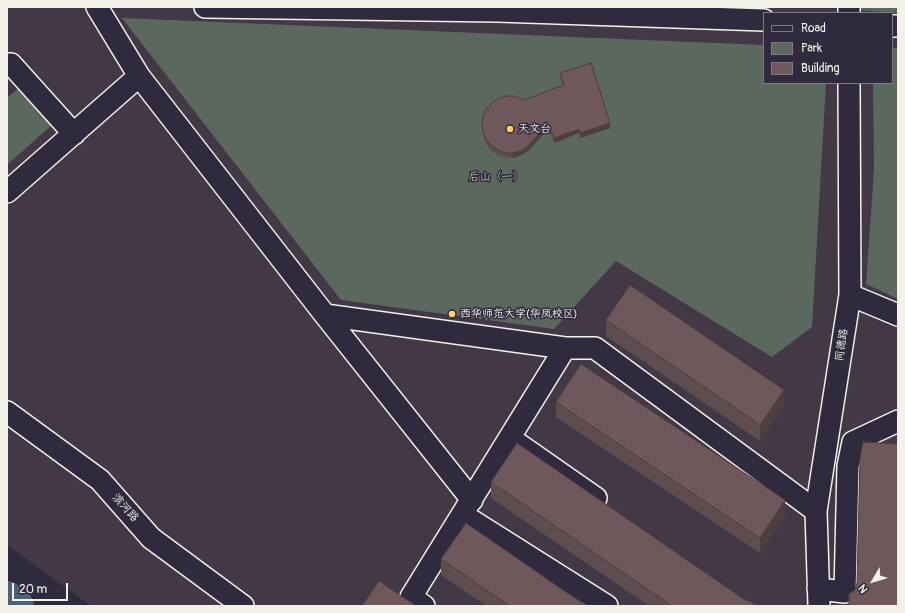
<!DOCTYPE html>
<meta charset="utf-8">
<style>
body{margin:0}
#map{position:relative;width:905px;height:613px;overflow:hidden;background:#2f2a3d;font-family:Pangolin,sans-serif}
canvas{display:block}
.frame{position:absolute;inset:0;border:8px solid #f4f1e8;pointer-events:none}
.legend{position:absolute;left:763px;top:12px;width:130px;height:72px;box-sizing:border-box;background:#2f2a3d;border:1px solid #7e7a81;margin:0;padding:5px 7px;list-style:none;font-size:12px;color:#f4f1e8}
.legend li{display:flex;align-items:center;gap:8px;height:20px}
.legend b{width:20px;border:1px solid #7e7a81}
.north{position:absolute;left:853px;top:561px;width:40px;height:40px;-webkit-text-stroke:3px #2f2a3d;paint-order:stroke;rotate:232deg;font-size:11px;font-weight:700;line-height:16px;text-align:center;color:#f4f1e8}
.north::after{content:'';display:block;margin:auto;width:14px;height:18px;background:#f4f1e8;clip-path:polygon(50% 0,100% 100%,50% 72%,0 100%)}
.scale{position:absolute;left:12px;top:583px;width:56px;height:18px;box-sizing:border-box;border:2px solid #f4f1e8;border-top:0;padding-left:5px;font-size:12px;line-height:14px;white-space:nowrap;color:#f4f1e8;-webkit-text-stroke:3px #2f2a3d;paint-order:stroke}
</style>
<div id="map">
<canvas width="905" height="613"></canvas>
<div class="frame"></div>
<ul class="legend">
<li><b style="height:5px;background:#2f2a3d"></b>Road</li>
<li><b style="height:11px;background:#5b685e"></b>Park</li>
<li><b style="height:11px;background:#6e585c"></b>Building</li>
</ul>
<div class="north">N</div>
<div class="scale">20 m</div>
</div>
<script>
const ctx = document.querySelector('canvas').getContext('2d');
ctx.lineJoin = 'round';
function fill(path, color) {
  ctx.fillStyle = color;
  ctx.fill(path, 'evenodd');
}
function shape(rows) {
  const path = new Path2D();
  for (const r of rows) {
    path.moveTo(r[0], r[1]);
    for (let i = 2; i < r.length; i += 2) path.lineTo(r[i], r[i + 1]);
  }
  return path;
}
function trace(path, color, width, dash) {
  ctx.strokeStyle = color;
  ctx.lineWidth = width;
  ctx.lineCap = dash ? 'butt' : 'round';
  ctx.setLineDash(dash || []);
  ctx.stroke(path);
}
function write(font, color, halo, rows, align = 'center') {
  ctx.font = font + ' Pangolin,"LXGW WenKai TC",sans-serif';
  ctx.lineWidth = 3;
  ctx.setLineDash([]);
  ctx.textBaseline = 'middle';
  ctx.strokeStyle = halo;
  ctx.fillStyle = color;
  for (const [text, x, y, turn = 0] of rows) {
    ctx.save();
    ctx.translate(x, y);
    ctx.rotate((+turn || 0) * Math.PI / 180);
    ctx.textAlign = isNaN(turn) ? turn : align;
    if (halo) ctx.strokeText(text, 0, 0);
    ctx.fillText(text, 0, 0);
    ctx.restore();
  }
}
const built = shape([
 [7,7,898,7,898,606,91,606,7,545],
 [764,13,892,13,892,83,764,83]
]);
const green = shape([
 [858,7,898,7,898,13,858,10],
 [122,18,764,45,764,83,826,83,812,327,772,357,616,261,554,329,341,300],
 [892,48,898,48,898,299,866,284,874,170,873,83,892,83],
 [21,86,54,123,7,165,7,98]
]);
const river = shape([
 [7,598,17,606]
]);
const minor = shape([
 [97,7,139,76,325,315,472,500],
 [205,7,497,11,764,20],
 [849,7,849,13],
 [892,26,898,26],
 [7,64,11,64,74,134],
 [7,192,139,76],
 [850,295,898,315],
 [325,315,565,348],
 [7,412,100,480,151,538,243,606],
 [510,438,596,498],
 [463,515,607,606],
 [818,589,845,592,848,466,853,442,898,421],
 [424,606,411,597,565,348,595,348,816,511],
 [819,606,816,511,850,295,849,83]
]);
const wall = shape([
 [560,73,610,128,580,138,579,133,554,143,548,129,528,151,521,155,513,158,505,157,498,155,491,150,486,144,483,136,482,124,524,100,563,85,560,78],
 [606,320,784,405,760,441,606,336],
 [556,402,785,516,760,553,556,417],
 [491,482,745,600,756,606,649,606,491,498],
 [441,559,586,606,487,606,441,575]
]);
const shadedWall = shape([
 [610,123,610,128,580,138,580,133],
 [548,124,548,129,528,151,521,155,513,158,513,153],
 [579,129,579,133,554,143,554,138],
 [784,390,784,405,760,441,760,425],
 [785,500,785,516,760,553,760,538]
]);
const building = shape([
 [591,63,610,123,580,133,579,129,554,138,548,124,528,146,521,151,513,153,505,153,498,150,491,145,486,139,483,132,482,124,483,116,487,108,492,103,499,98,507,96,515,96,524,100,564,85,560,73,591,63],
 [630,285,784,390,760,425,606,320,630,285],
 [581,364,785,500,760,538,556,402,581,364],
 [863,442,898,444,898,606,863,606,849,605,849,594,855,590,857,583,860,458,863,442],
 [517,443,745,600,751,602,756,606,672,606,491,482,517,443],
 [466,523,586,606,510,606,441,559,466,523],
 [379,581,416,606,362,606,379,581]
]);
const markers = [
 [510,129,4,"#ffd166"],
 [452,314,4,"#ffd166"]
];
const poiNames = [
 ["天文台",518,129],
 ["西华师范大学(华凤校区)",460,314]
];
const parkNames = [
 ["后山（一）",496,177]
];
const streetNames = [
 ["同德路",842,345,-81],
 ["滨河路",125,508,48]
];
fill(built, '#423846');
fill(green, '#5b685e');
trace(river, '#4c6377', 34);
trace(minor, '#f4f1e8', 24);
trace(minor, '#2f2a3d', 21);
fill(wall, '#5f4c4f');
fill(shadedWall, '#4d3e40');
fill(building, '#6e585c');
trace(building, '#4d3e40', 1);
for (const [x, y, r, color] of markers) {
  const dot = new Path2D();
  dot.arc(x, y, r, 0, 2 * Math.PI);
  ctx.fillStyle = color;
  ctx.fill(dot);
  trace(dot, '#2f2a3d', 1.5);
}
write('11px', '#f4f1e8', '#2f2a3d', poiNames, 'left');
write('11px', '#b7bab1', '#2f2a3d', parkNames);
write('11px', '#f4f1e8', '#2f2a3d', streetNames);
</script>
